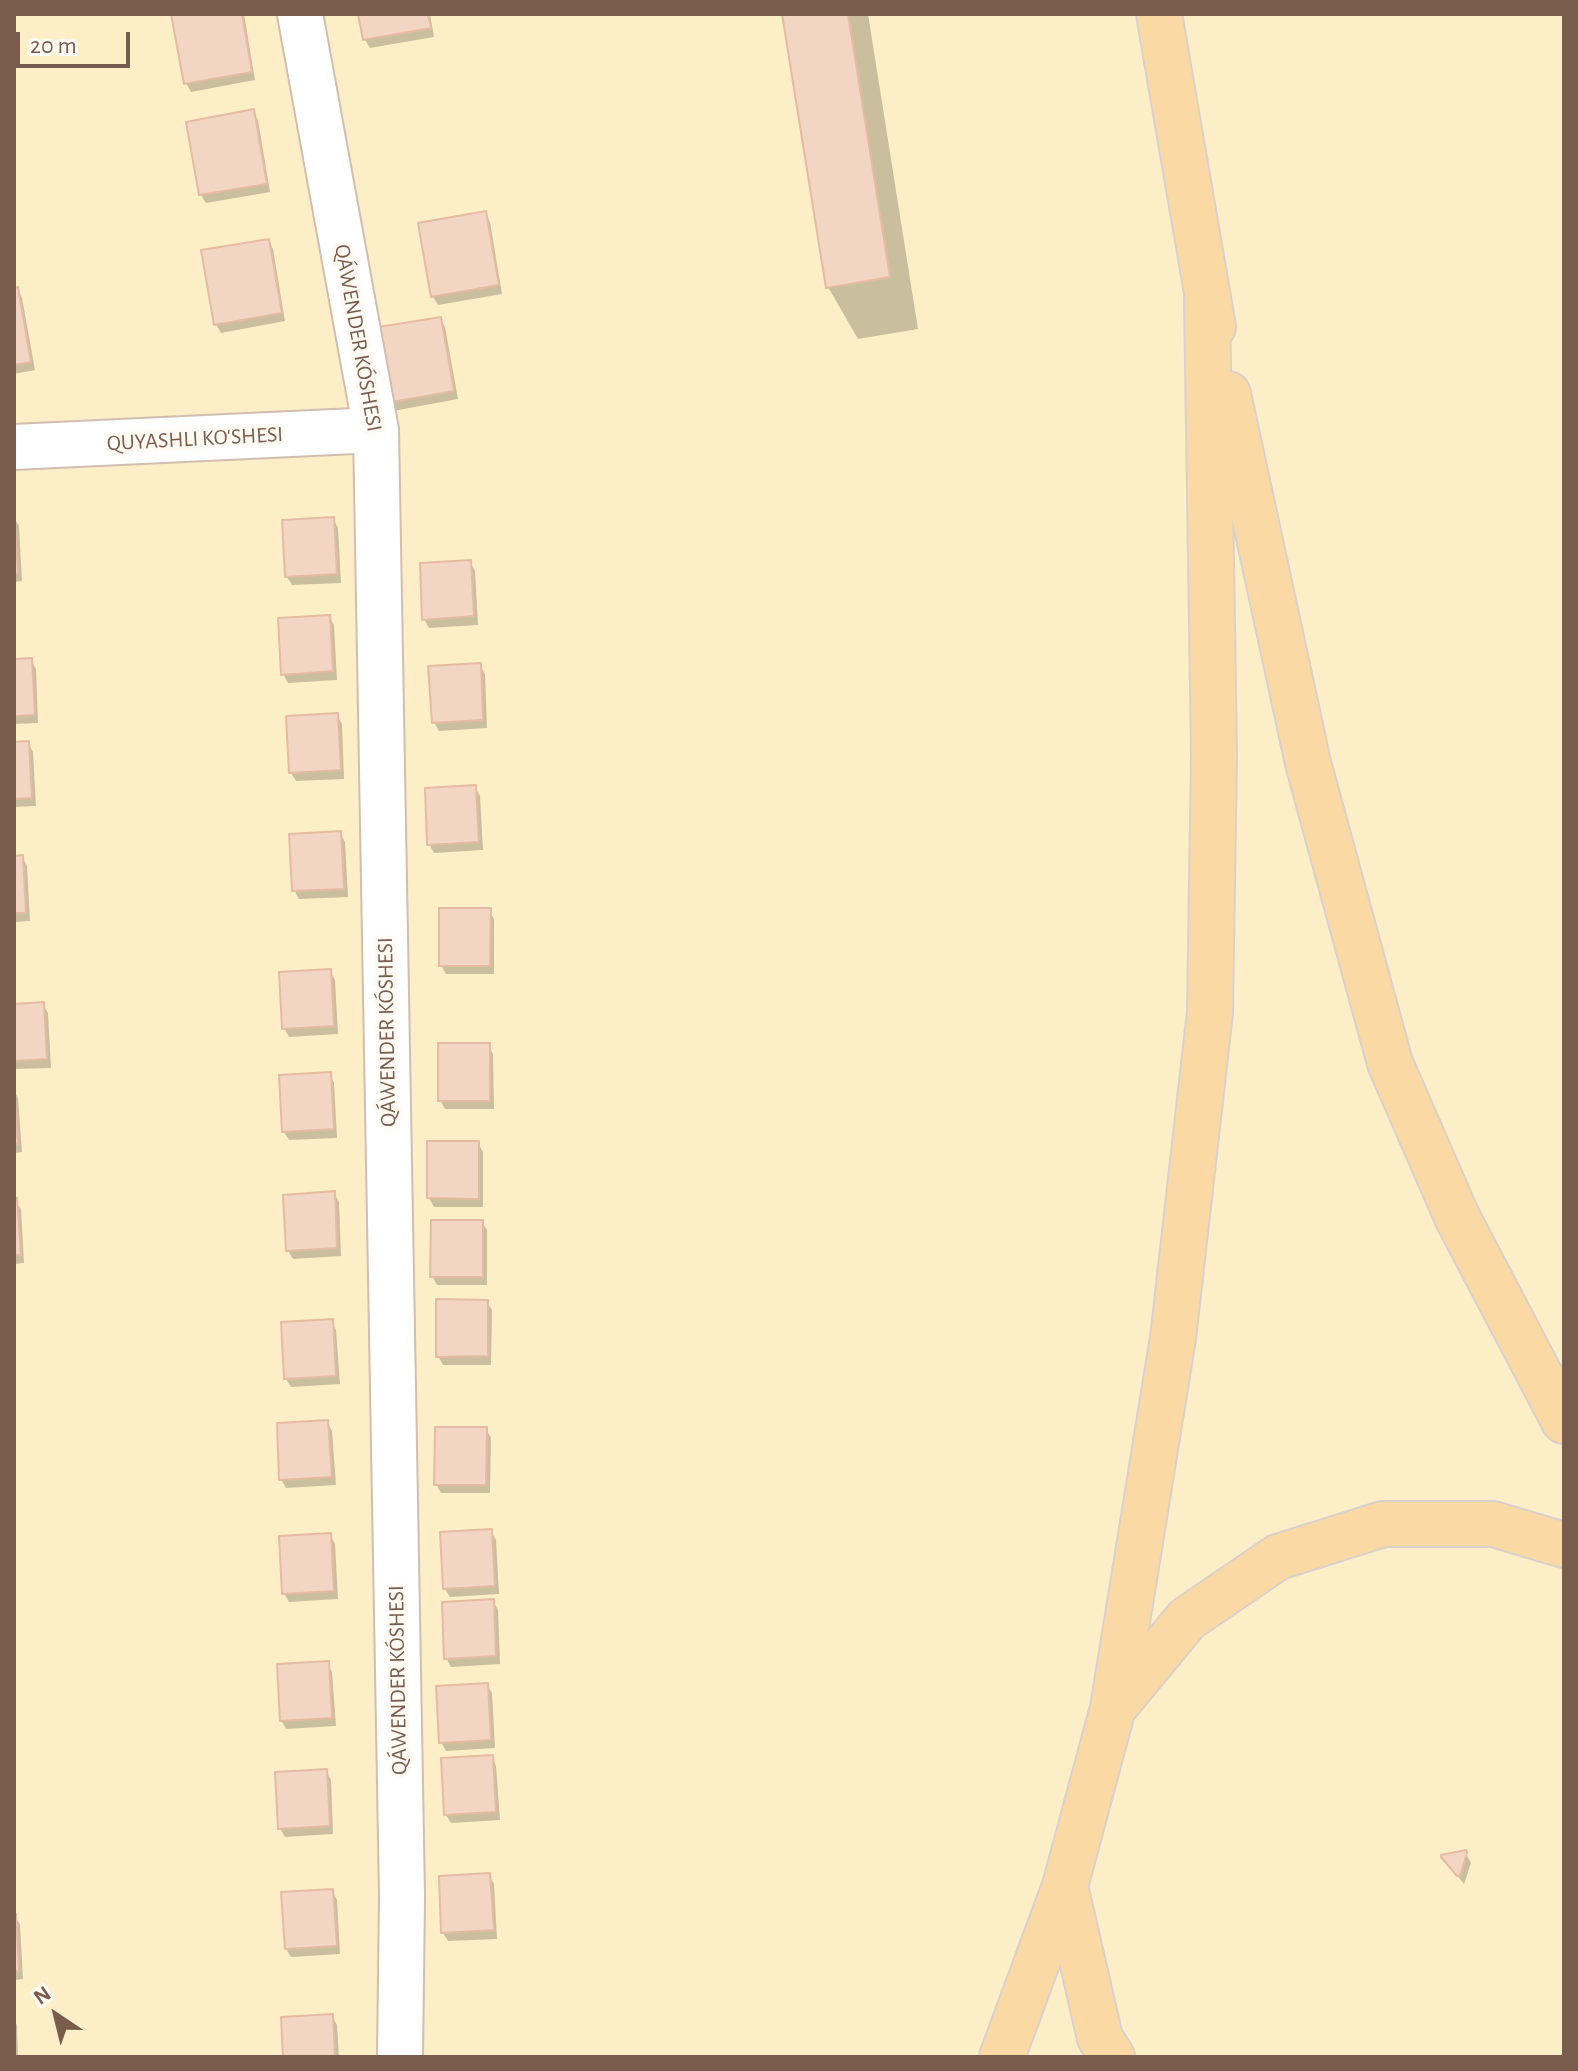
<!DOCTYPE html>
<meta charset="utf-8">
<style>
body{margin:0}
#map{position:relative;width:1578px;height:2071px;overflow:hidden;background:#fdf6ec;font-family:"Alegreya Sans",sans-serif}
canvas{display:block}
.frame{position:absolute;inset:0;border:16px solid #7a5c4d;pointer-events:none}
.north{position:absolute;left:16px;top:1975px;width:80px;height:80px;-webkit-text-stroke:6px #fffaf3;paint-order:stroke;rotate:325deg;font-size:22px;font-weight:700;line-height:32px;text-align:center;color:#7a5c4d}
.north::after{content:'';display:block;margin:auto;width:28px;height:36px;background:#7a5c4d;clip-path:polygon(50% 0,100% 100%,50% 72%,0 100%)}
.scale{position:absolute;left:16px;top:32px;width:114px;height:36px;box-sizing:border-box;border:4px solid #7a5c4d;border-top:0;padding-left:10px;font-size:24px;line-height:28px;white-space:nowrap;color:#7a5c4d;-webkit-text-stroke:6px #fffaf3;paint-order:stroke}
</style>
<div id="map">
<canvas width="1578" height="2071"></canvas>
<div class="frame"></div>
<div class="north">N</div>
<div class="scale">20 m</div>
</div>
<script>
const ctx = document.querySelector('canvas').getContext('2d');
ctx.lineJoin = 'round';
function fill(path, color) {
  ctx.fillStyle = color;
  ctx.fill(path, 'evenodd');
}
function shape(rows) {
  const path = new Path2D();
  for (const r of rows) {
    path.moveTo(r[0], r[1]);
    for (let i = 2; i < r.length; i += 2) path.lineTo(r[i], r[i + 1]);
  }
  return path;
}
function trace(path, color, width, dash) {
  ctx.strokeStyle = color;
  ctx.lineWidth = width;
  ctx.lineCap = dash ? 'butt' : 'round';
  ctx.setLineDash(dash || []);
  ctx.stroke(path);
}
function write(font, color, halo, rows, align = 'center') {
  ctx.font = font + ' "Alegreya Sans",sans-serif';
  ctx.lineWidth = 8;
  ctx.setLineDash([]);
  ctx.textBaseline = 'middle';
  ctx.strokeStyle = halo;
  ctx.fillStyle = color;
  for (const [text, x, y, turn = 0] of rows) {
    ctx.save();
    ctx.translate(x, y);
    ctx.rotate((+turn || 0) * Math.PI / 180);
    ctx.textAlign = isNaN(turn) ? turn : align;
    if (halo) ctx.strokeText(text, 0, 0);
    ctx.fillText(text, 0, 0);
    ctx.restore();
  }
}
const sand = shape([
 [14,14,1564,14,1564,2057,14,2057]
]);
const shadow = shape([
 [173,14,244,14,255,80,191,92,186,83],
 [360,14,430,14,434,37,370,48,365,40],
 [784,14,868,14,918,329,858,339,828,287],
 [253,112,258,120,270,192,206,203,201,195,188,123],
 [485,213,490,222,502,294,438,305,433,297],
 [268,241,273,249,285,321,221,333,216,324],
 [14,290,17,290,22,298,35,370,14,374],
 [440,319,445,327,458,399,393,411,376,330],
 [14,518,19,526,22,581,14,582],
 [333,519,338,528,341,583,292,585,287,577],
 [470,562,475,571,478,625,429,628,424,619],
 [329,617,334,625,337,680,288,683,283,674],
 [31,660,36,669,38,723,14,724,14,661],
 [480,665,485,674,487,728,439,731,434,722],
 [337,715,342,724,344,779,296,781,291,773],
 [28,743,33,752,36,806,14,807,14,744],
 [475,787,480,796,483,850,434,853,429,844],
 [340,833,345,842,348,897,299,899,294,890],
 [22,857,27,866,30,921,14,922,14,858],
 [489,910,494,919,494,974,446,974,441,965],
 [330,971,335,980,338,1034,289,1037,284,1028],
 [43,1004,48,1013,51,1068,14,1069,14,1006],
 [488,1045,493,1054,494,1109,445,1109,440,1100],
 [330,1074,334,1083,337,1138,289,1140,284,1132],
 [14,1090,18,1098,22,1152,14,1153],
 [478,1143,483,1152,483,1207,434,1207,429,1198],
 [334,1193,339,1202,341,1256,293,1259,288,1251],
 [14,1200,21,1209,24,1263,14,1264],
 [482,1222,487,1230,487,1285,437,1285,432,1276],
 [487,1302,492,1310,491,1365,443,1365,438,1356],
 [331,1321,336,1330,340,1384,291,1387,286,1379],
 [327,1422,332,1431,336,1485,286,1488,281,1479],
 [486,1429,491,1438,490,1493,441,1493,436,1484],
 [491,1531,496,1540,499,1594,450,1597,445,1589],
 [330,1535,335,1544,338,1599,289,1602,284,1593],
 [493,1601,498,1610,500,1664,451,1667,446,1658],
 [327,1663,332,1672,336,1726,286,1729,281,1720],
 [487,1685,492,1693,495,1748,446,1751,441,1742],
 [492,1757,496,1766,500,1820,451,1823,446,1815],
 [326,1771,331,1780,333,1834,285,1837,280,1828],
 [14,1803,16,1853,14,1853],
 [1465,1852,1471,1863,1464,1884,1443,1857],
 [489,1875,494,1884,497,1939,448,1941,443,1933],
 [332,1891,337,1900,340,1954,291,1957,286,1949],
 [14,1916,20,1924,23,1979,14,1980],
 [332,2016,337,2025,339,2057,285,2057],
 [14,2021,17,2025,18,2057,14,2057]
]);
const building = shape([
 [171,14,242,14,252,72,184,84,171,14],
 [358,14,428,14,431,28,363,40,358,14],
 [782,14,848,14,890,277,826,288,782,14],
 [254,109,267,184,199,195,186,122,254,109],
 [486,211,499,285,431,297,418,223,486,211],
 [269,239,282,313,214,325,201,250,269,239],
 [18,287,31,362,14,365,14,288,18,287],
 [441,317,454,391,386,403,373,328,441,317],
 [14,516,18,573,14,573,14,516],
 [334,517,337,574,285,577,282,520,334,517],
 [471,560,474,616,422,620,420,563,471,560],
 [330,615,333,671,281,675,278,618,330,615],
 [32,658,35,715,14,716,14,659,32,658],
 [481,663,483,720,432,723,428,666,481,663],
 [338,713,341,770,289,773,286,716,338,713],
 [29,741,32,798,14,799,14,742,29,741],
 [476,785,479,842,427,845,425,788,476,785],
 [341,831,344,889,292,891,289,834,341,831],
 [23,855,26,913,14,913,14,856,23,855],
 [439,908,491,908,490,966,439,966,439,908],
 [331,969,334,1026,282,1029,279,972,331,969],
 [44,1002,47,1059,14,1061,14,1004,44,1002],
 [438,1043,490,1043,490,1101,438,1101,438,1043],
 [331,1072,334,1129,282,1132,279,1075,331,1072],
 [14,1087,18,1144,14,1144,14,1087],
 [427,1141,479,1141,479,1199,427,1198,427,1141],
 [335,1191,337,1248,286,1251,283,1195,335,1191],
 [14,1198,17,1198,21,1255,14,1255,14,1198],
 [431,1220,483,1220,483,1277,430,1277,431,1220],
 [436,1299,488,1300,488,1356,436,1357,436,1299],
 [333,1319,336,1376,284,1379,281,1322,333,1319],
 [328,1420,332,1477,279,1480,277,1423,328,1420],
 [435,1427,487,1427,486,1485,434,1485,435,1427],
 [492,1529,495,1586,443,1589,440,1532,492,1529],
 [331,1533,334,1591,282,1594,279,1536,331,1533],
 [494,1599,496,1656,444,1659,442,1602,494,1599],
 [329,1661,332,1718,280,1721,277,1664,329,1661],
 [488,1683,491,1740,439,1743,436,1686,488,1683],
 [493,1755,496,1812,444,1815,441,1758,493,1755],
 [327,1769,330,1826,278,1829,275,1772,327,1769],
 [1466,1850,1467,1853,1460,1876,1457,1876,1441,1857,1441,1855,1466,1850],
 [490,1873,494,1930,441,1933,439,1876,490,1873],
 [333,1889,337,1946,285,1949,281,1892,333,1889],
 [14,1914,16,1914,19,1971,14,1971,14,1914],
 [333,2014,335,2057,283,2057,281,2017,333,2014]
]);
const minor = shape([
 [300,14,376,430,402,1896,400,2057],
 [14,447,376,430]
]);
const major = shape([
 [1159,14,1213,327],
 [1228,394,1308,763,1390,1063,1457,1217,1564,1421],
 [1115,1706,1187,1619,1278,1557,1383,1524,1493,1524,1564,1545],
 [1065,1886,1100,2038,1112,2057],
 [1002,2057,1065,1886,1113,1708,1173,1338,1210,1012,1214,756,1207,299]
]);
const streetNames = [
 ["QÁWENDER KÓSHESI",358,338,80],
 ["QUYASHLI KO'SHESI",195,439,-3],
 ["QÁWENDER KÓSHESI",387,1032,-91],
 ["QÁWENDER KÓSHESI",398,1680,-91]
];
fill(sand, '#fcefc7');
fill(shadow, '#0003');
fill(building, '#f3d5c3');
trace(building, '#e6bba3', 2);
trace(minor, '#d1beb0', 48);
trace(major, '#dad1cd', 48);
trace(minor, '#fff', 44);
trace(major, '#fbd9a5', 44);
write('22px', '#7a5c4d', '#fffaf3', streetNames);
</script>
